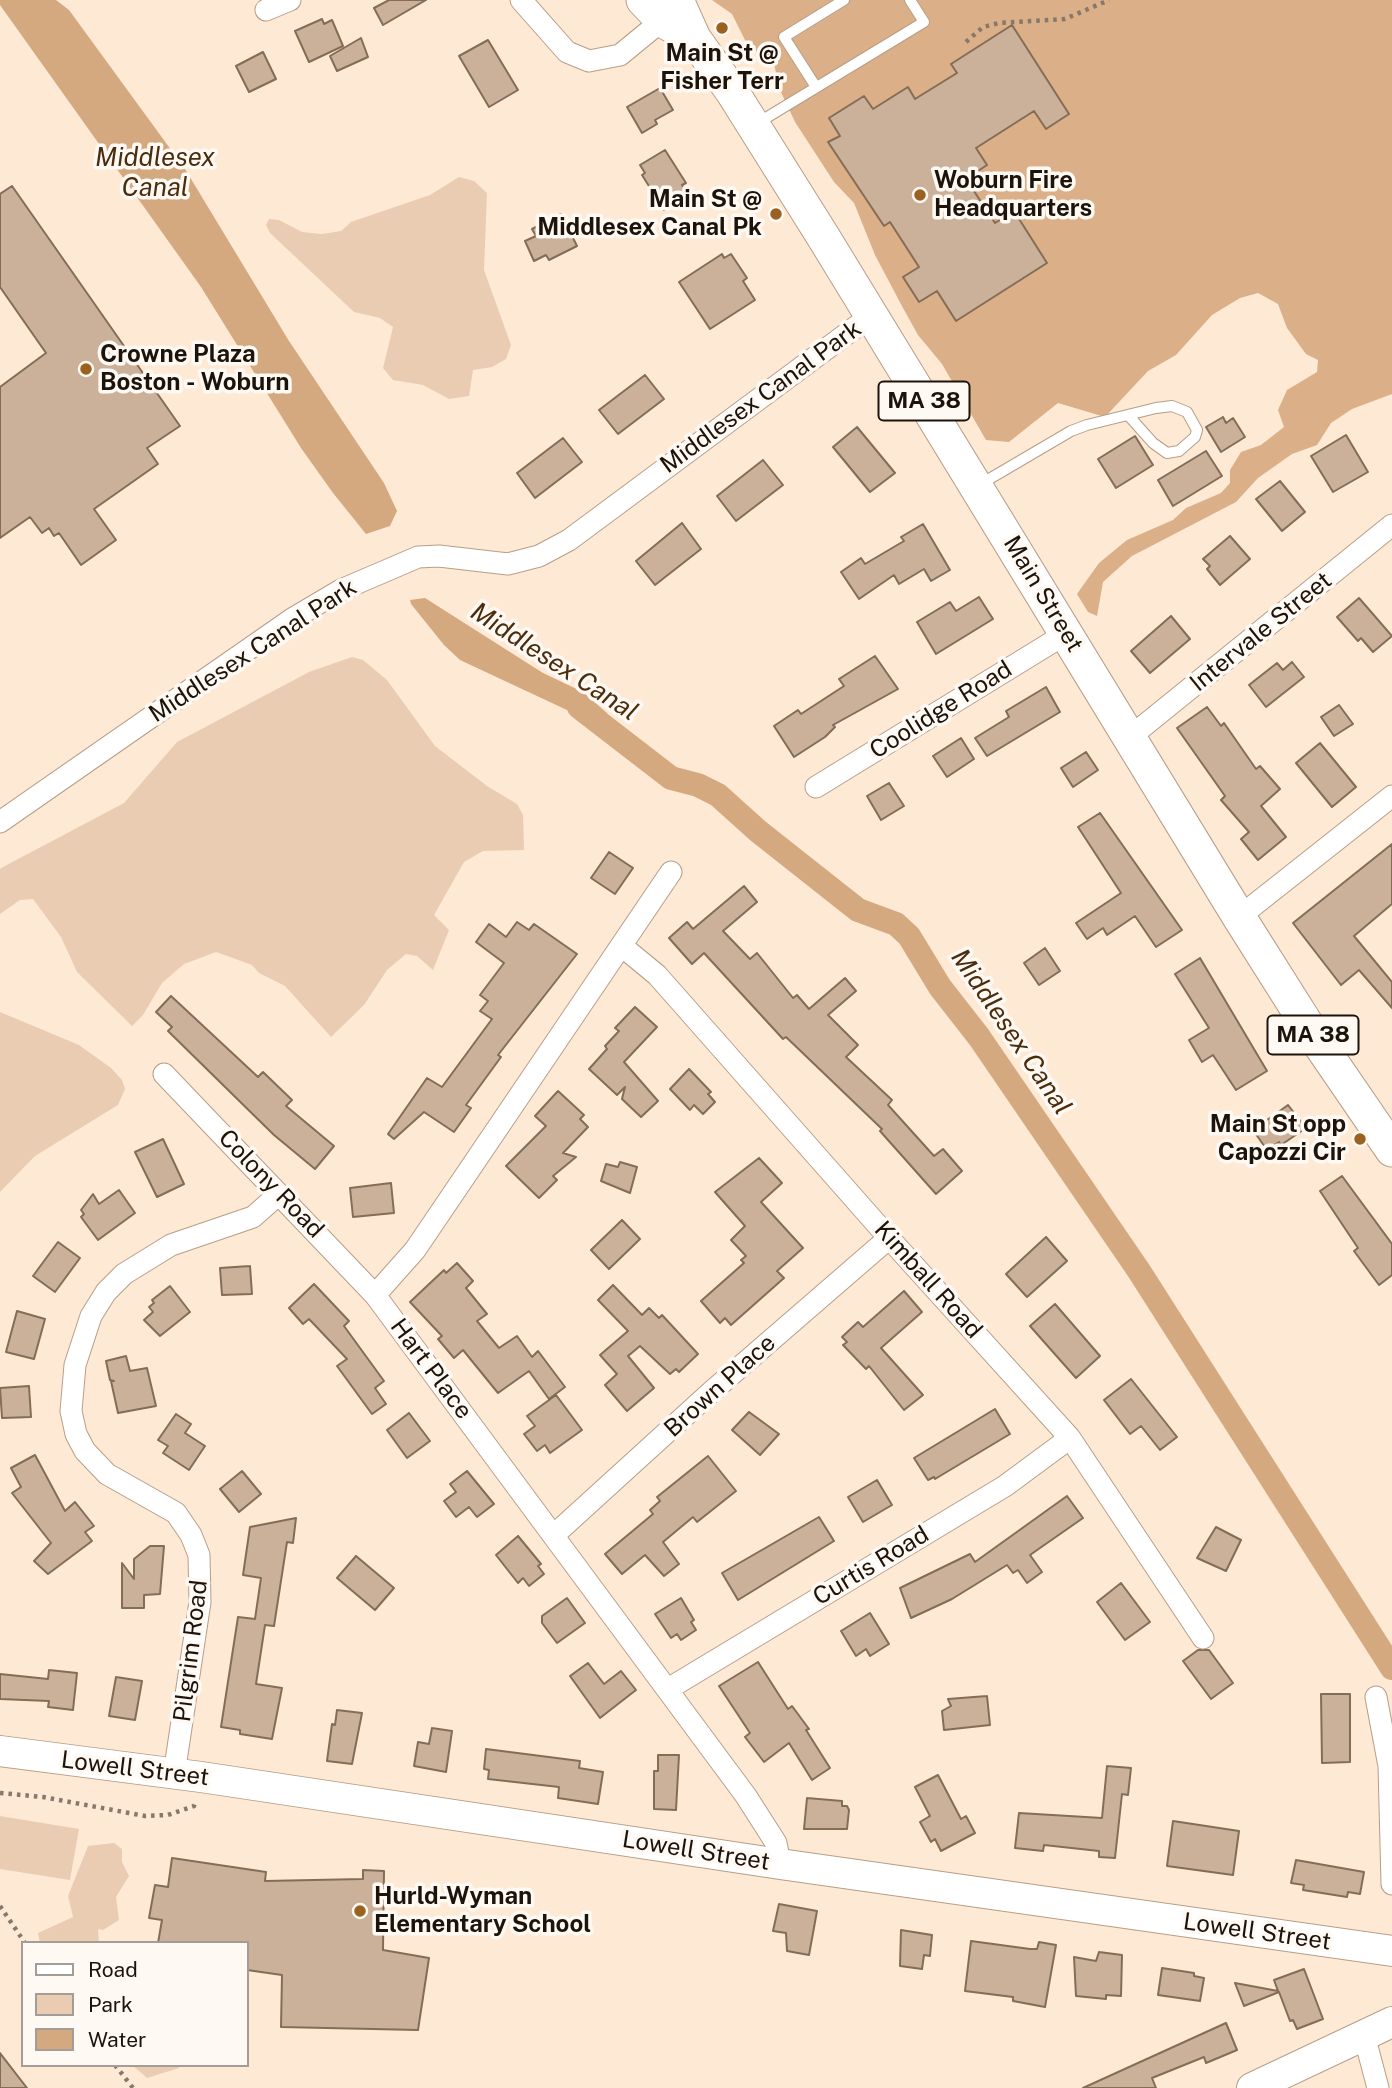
<!DOCTYPE html>
<style>
body{margin:0}
#map{position:relative;width:1392px;height:2088px;overflow:hidden;background:#fee9d5;font-family:"Public Sans",sans-serif}
canvas{display:block}
.legend{position:absolute;left:21px;top:1941px;width:228px;height:126px;box-sizing:border-box;background:#fff9f4;border:2px solid #a49d97;margin:0;padding:9px 12px;list-style:none;font-size:21px;color:#1c130b}
.legend li{display:flex;align-items:center;gap:14px;height:35px}
.legend b{width:35px;border:2px solid #a49d97}
</style>
<div id="map">
<canvas width="1392" height="2088"></canvas>
<ul class="legend">
<li><b style="height:9px;background:#fff"></b>Road</li>
<li><b style="height:19px;background:#eaccb2"></b>Park</li>
<li><b style="height:19px;background:#d4a980"></b>Water</li>
</ul>
</div>
<script>
const ctx = document.querySelector('canvas').getContext('2d');
ctx.lineJoin = 'round';
function fill(path, color) {
  ctx.fillStyle = color;
  ctx.fill(path, 'evenodd');
}
function shape(rows) {
  const path = new Path2D();
  for (const r of rows) {
    path.moveTo(r[0], r[1]);
    for (let i = 2; i < r.length; i += 2) path.lineTo(r[i], r[i + 1]);
  }
  return path;
}
function trace(path, color, width, dash) {
  ctx.strokeStyle = color;
  ctx.lineWidth = width;
  ctx.lineCap = dash ? 'butt' : 'round';
  ctx.setLineDash(dash || []);
  ctx.stroke(path);
}
function write(font, color, halo, rows, align = 'center') {
  ctx.font = font + ' "Public Sans",sans-serif';
  ctx.lineWidth = 7;
  ctx.setLineDash([]);
  ctx.textBaseline = 'middle';
  ctx.strokeStyle = halo;
  ctx.fillStyle = color;
  for (const [text, x, y, turn = 0] of rows) {
    ctx.save();
    ctx.translate(x, y);
    ctx.rotate((+turn || 0) * Math.PI / 180);
    ctx.textAlign = isNaN(turn) ? turn : align;
    if (halo) ctx.strokeText(text, 0, 0);
    ctx.fillText(text, 0, 0);
    ctx.restore();
  }
}
const green = shape([
 [459,177,474,181,487,193,484,270,511,345,506,359,492,367,473,370,469,396,449,399,423,385,393,380,383,368,393,327,380,318,354,312,270,233,266,225,269,219,279,220,302,232,322,234,341,231,351,222,430,195],
 [352,657,363,660,387,680,435,746,487,786,517,804,523,815,524,850,483,851,464,862,434,915,449,930,433,970,417,956,406,954,387,970,364,1005,331,1037,285,986,259,973,252,965,216,952,184,964,162,983,143,1015,132,1026,77,972,61,937,33,899,20,900,0,914,0,869,3,867,124,803,177,742,309,672],
 [0,1012,79,1045,111,1068,122,1080,125,1089,118,1105,35,1156,0,1192],
 [0,1816,79,1829,70,1880,0,1869],
 [114,1843,122,1849,122,1862,129,1876,116,1897,119,1920,103,1930,98,1929,99,1943,40,1943,38,1933,73,1917,68,1896,88,1846],
 [132,2065,179,2065,179,2068,147,2078]
]);
const forest = shape([
 [712,0,1392,0,1392,394,1352,409,1331,423,1317,445,1292,454,1258,478,1236,502,1132,556,1103,582,1097,616,1088,612,1077,594,1099,563,1127,540,1173,520,1186,508,1221,493,1230,483,1230,470,1241,452,1261,445,1284,427,1278,410,1287,390,1317,372,1318,360,1306,354,1287,328,1278,304,1258,293,1240,298,1212,315,1176,355,1148,371,1105,417,1058,403,1009,442,986,440,942,364,918,335,903,308,875,255,854,203,834,182,795,122,780,90,774,64,748,46,732,14]
]);
const water = shape([
 [0,0,56,0,69,10,185,169,289,341,384,483,397,511,390,526,366,534,333,493,301,448,201,287,0,5],
 [425,598,543,673,583,692,607,713,609,718,605,725,584,718,460,660,444,645,411,604,410,600]
]);
const canal = shape([
 [579,707,671,778,698,785,718,795,758,831,858,910,896,924,909,936,940,987,979,1037,1139,1271,1392,1668]
]);
const building = shape([
 [389,0,426,0,383,25,374,8,389,0],
 [322,19,324,24,332,20,343,46,309,62,295,31,322,19],
 [1012,25,1069,114,1046,129,1034,111,976,148,987,165,966,179,995,223,1014,211,1047,263,956,321,937,291,919,302,903,277,919,267,890,222,884,226,828,142,840,136,829,118,864,96,873,109,908,87,915,99,957,73,951,64,1012,25],
 [361,38,368,57,337,71,330,56,361,38],
 [488,40,518,90,489,107,459,56,488,40],
 [263,52,276,79,249,92,236,66,263,52],
 [660,88,673,110,655,120,657,124,642,133,627,107,660,88],
 [665,150,686,183,682,185,688,194,664,210,642,175,645,173,640,165,665,150],
 [12,186,180,426,147,448,158,464,94,509,116,540,81,565,59,533,54,536,49,528,42,533,30,517,0,538,0,387,46,353,0,287,0,194,12,186],
 [561,214,577,246,549,260,546,255,534,261,525,241,536,236,532,229,561,214],
 [722,254,724,258,731,254,747,278,743,281,755,300,710,329,679,282,722,254],
 [645,375,664,399,618,434,599,410,645,375],
 [1223,417,1226,423,1233,418,1245,437,1221,452,1206,427,1223,417],
 [857,427,895,473,870,492,833,447,857,427],
 [1346,435,1368,472,1333,492,1311,456,1346,435],
 [1135,436,1153,465,1116,488,1098,459,1135,436],
 [563,438,582,462,535,498,517,473,563,438],
 [1206,451,1222,476,1173,506,1158,480,1206,451],
 [763,460,783,485,736,521,717,496,763,460],
 [1280,481,1305,512,1282,531,1256,499,1280,481],
 [682,523,701,549,655,585,636,561,682,523],
 [923,524,950,570,931,581,924,569,899,584,894,575,859,599,841,572,861,558,865,564,904,541,901,537,923,524],
 [1230,536,1250,559,1220,585,1207,569,1210,566,1203,559,1230,536],
 [979,597,993,619,936,654,917,622,950,602,956,611,979,597],
 [1359,598,1392,636,1373,652,1361,638,1358,641,1337,617,1359,598],
 [1171,616,1190,639,1150,673,1131,651,1171,616],
 [875,656,898,689,833,725,835,727,825,737,794,757,774,726,798,710,801,714,844,686,839,679,875,656],
 [1292,662,1304,677,1266,707,1249,685,1277,663,1283,670,1292,662],
 [1046,687,1060,712,987,756,975,738,1009,717,1006,711,1046,687],
 [1339,705,1353,724,1334,736,1321,717,1339,705],
 [1207,707,1221,726,1224,723,1256,769,1260,766,1280,789,1261,806,1286,837,1258,860,1241,839,1249,832,1221,800,1225,796,1177,728,1207,707],
 [961,738,974,759,947,777,933,756,961,738],
 [1320,743,1356,787,1332,807,1296,763,1320,743],
 [1086,752,1098,770,1073,787,1061,768,1086,752],
 [889,783,904,806,881,820,867,796,889,783],
 [1100,813,1182,930,1156,947,1135,916,1107,935,1103,928,1087,939,1076,923,1121,893,1078,827,1100,813],
 [1392,844,1392,904,1354,936,1392,982,1392,1008,1359,970,1341,985,1293,923,1392,844],
 [609,852,633,868,615,894,591,878,609,852],
 [744,886,757,902,723,931,750,959,757,953,793,998,797,995,809,1009,845,978,856,991,828,1015,858,1045,846,1057,892,1100,888,1105,934,1156,943,1149,962,1171,936,1194,880,1131,882,1129,786,1037,783,1039,704,953,692,964,669,938,687,922,693,929,744,886],
 [517,922,529,930,534,924,577,954,498,1055,501,1057,466,1105,471,1108,454,1132,424,1112,394,1139,388,1134,427,1078,442,1087,492,1019,480,1011,488,1001,480,995,504,963,476,942,489,924,506,937,517,922],
 [1045,948,1060,971,1039,985,1024,963,1045,948],
 [1200,958,1267,1071,1236,1090,1213,1055,1202,1062,1189,1040,1209,1028,1175,974,1200,958],
 [171,996,258,1077,263,1072,292,1100,286,1106,334,1146,315,1169,274,1135,168,1031,172,1027,156,1012,171,996],
 [635,1007,657,1027,624,1062,658,1101,641,1117,622,1099,625,1087,617,1095,589,1069,607,1049,605,1046,619,1031,615,1028,635,1007],
 [689,1069,711,1092,708,1094,715,1102,703,1114,694,1105,690,1110,670,1089,689,1069],
 [558,1091,584,1115,580,1119,588,1127,563,1153,576,1157,553,1176,557,1180,539,1198,506,1166,546,1126,535,1116,558,1091],
 [1288,1105,1306,1128,1281,1145,1279,1142,1267,1150,1253,1130,1288,1105],
 [163,1139,184,1184,157,1197,135,1152,163,1139],
 [759,1158,782,1183,761,1202,803,1248,777,1271,784,1278,731,1325,725,1318,720,1323,701,1301,744,1263,741,1260,746,1256,731,1240,745,1226,715,1192,759,1158],
 [620,1162,637,1167,630,1193,601,1181,606,1164,618,1167,620,1162],
 [1342,1176,1392,1244,1392,1275,1379,1285,1354,1251,1358,1248,1320,1191,1342,1176],
 [391,1183,394,1213,353,1217,350,1188,391,1183],
 [119,1190,135,1213,98,1240,81,1217,84,1214,81,1210,93,1194,99,1204,119,1190],
 [622,1220,640,1239,609,1269,591,1250,622,1220],
 [1046,1237,1067,1261,1027,1297,1006,1274,1046,1237],
 [58,1242,80,1258,55,1292,33,1276,58,1242],
 [457,1263,473,1281,466,1288,487,1314,477,1321,499,1348,517,1336,532,1357,538,1351,565,1387,549,1399,529,1371,498,1393,463,1350,454,1358,438,1339,442,1336,410,1302,444,1270,446,1273,457,1263],
 [250,1266,252,1294,222,1295,220,1268,250,1266],
 [314,1284,349,1321,344,1326,384,1381,375,1388,386,1404,372,1414,337,1366,347,1359,309,1319,303,1324,289,1308,314,1284],
 [613,1285,642,1315,649,1308,659,1318,662,1315,698,1354,679,1372,676,1369,670,1374,640,1346,628,1356,654,1388,627,1411,605,1385,617,1374,600,1355,628,1331,598,1300,613,1285],
 [170,1286,190,1312,160,1336,144,1320,153,1312,149,1307,154,1303,152,1300,170,1286],
 [904,1291,922,1312,881,1348,923,1395,904,1410,869,1366,866,1369,843,1345,847,1342,842,1337,858,1322,863,1327,904,1291],
 [1055,1304,1100,1356,1076,1378,1030,1326,1055,1304],
 [17,1311,45,1319,34,1359,6,1352,17,1311],
 [126,1356,130,1371,147,1368,156,1406,118,1413,111,1381,114,1381,110,1380,106,1361,126,1356],
 [1131,1379,1177,1437,1160,1450,1141,1426,1130,1434,1104,1400,1131,1379],
 [29,1386,31,1417,2,1418,0,1388,29,1386],
 [556,1395,582,1430,550,1453,545,1445,537,1451,524,1434,535,1426,527,1416,556,1395],
 [995,1409,1010,1434,935,1479,934,1477,928,1480,914,1458,995,1409],
 [749,1412,779,1434,760,1455,732,1430,749,1412],
 [409,1413,430,1441,407,1458,387,1430,409,1413],
 [176,1414,191,1424,185,1433,205,1446,189,1470,163,1453,168,1446,158,1440,176,1414],
 [35,1455,65,1511,75,1502,94,1526,85,1532,92,1541,48,1574,34,1561,51,1543,12,1493,21,1487,11,1468,35,1455],
 [708,1456,736,1491,697,1522,693,1517,663,1542,679,1564,664,1576,645,1555,622,1574,605,1554,653,1514,650,1510,660,1501,657,1497,708,1456],
 [242,1471,261,1494,239,1512,220,1489,242,1471],
 [467,1471,494,1504,477,1517,469,1507,456,1517,444,1501,456,1492,450,1484,467,1471],
 [877,1480,892,1505,863,1522,848,1497,877,1480],
 [1067,1496,1083,1518,1030,1555,1042,1572,1027,1583,1018,1570,1013,1573,1007,1565,952,1599,911,1618,900,1588,970,1554,975,1562,1067,1496],
 [819,1517,834,1541,738,1600,722,1573,819,1517],
 [296,1518,293,1543,287,1542,274,1626,265,1625,256,1684,282,1688,272,1739,240,1734,240,1730,221,1727,238,1617,255,1619,261,1578,243,1575,250,1527,296,1518],
 [1216,1527,1241,1540,1226,1571,1197,1558,1216,1527],
 [518,1536,541,1564,538,1566,544,1574,529,1586,523,1578,518,1583,496,1555,518,1536],
 [150,1546,164,1546,160,1594,144,1595,144,1608,122,1608,122,1563,134,1579,134,1559,150,1546],
 [356,1556,394,1588,375,1610,337,1578,356,1556],
 [1121,1583,1150,1622,1125,1640,1097,1602,1121,1583],
 [567,1598,585,1623,557,1643,542,1623,542,1616,567,1598],
 [681,1598,694,1620,691,1622,696,1630,681,1640,677,1634,671,1638,655,1614,681,1598],
 [870,1613,889,1644,870,1656,866,1649,856,1656,841,1631,870,1613],
 [1198,1650,1209,1650,1233,1683,1211,1699,1183,1661,1198,1650],
 [758,1662,788,1709,792,1706,809,1729,806,1730,830,1768,812,1780,789,1743,764,1762,745,1737,750,1733,719,1686,758,1662],
 [588,1663,604,1684,621,1671,636,1690,600,1718,570,1676,588,1663],
 [49,1670,77,1673,73,1710,48,1707,49,1701,0,1699,0,1674,48,1679,49,1670],
 [116,1677,142,1681,135,1720,109,1716,116,1677],
 [1321,1694,1350,1694,1350,1762,1322,1763,1321,1694],
 [987,1696,990,1725,944,1730,942,1711,951,1706,948,1699,987,1696],
 [337,1710,362,1713,352,1764,327,1761,332,1724,335,1725,337,1710],
 [432,1728,452,1731,446,1772,414,1766,418,1742,429,1744,432,1728],
 [486,1749,580,1761,579,1768,603,1772,598,1804,558,1798,559,1787,488,1779,489,1770,484,1769,486,1749],
 [658,1755,679,1755,676,1810,654,1809,654,1771,658,1771,658,1755],
 [1107,1766,1131,1768,1128,1795,1122,1794,1115,1858,1099,1857,1099,1851,1044,1845,1043,1851,1015,1848,1019,1813,1102,1818,1107,1766],
 [938,1775,961,1819,966,1816,975,1833,941,1851,935,1839,931,1842,920,1822,930,1816,915,1787,938,1775],
 [807,1798,842,1801,842,1806,847,1806,849,1810,847,1829,804,1829,807,1798],
 [1173,1821,1239,1831,1233,1875,1167,1866,1173,1821],
 [172,1858,266,1872,265,1881,363,1879,363,1870,384,1871,383,1950,429,1958,418,2030,281,2027,282,1975,247,1970,247,1943,158,1943,162,1920,149,1918,155,1885,168,1887,172,1858],
 [1296,1860,1364,1872,1360,1894,1348,1892,1347,1897,1303,1890,1304,1885,1291,1883,1296,1860],
 [779,1904,817,1911,809,1955,787,1951,786,1933,773,1931,779,1904],
 [901,1930,932,1935,930,1956,924,1955,922,1969,900,1966,901,1930],
 [971,1941,1030,1949,1037,1949,1039,1942,1056,1945,1045,2007,1013,2001,1013,1997,965,1991,971,1941],
 [1099,1952,1122,1955,1121,1996,1106,1995,1106,1999,1076,1996,1074,1957,1096,1961,1099,1952],
 [1162,1968,1194,1973,1194,1976,1204,1978,1200,2001,1158,1995,1162,1968],
 [1304,1969,1323,2019,1297,2029,1293,2020,1290,2021,1279,1992,1244,2006,1235,1983,1278,1991,1274,1980,1304,1969],
 [1226,2023,1237,2050,1206,2063,1204,2057,1152,2078,1156,2088,1083,2088,1226,2023],
 [0,2053,27,2088,0,2088,0,2053]
]);
const path = shape([
 [966,42,983,27,999,23,1065,19,1109,0],
 [0,1793,43,1797,145,1816,168,1815,194,1806,196,1800],
 [0,1906,25,1943],
 [115,2065,133,2088]
]);
const lane = shape([
 [816,87,784,37,844,0],
 [756,124,924,22,910,0],
 [979,485,1071,431,1087,425,1156,408,1172,406,1187,412,1197,430,1195,437,1179,451,1167,453,1153,443,1128,415]
]);
const street = shape([
 [521,0,567,52,589,61,620,55,670,14],
 [266,10,290,0],
 [1130,737,1392,525],
 [816,787,1067,633],
 [0,822,292,619,341,590,418,557,439,556,508,564,539,556,569,540,872,315],
 [671,872,415,1250,375,1295,746,1796,776,1843,780,1864],
 [1239,917,1392,796],
 [623,947,657,975,889,1238,1070,1438,1203,1638],
 [164,1074,375,1295],
 [554,1535,710,1393,889,1238],
 [668,1689,1005,1486,1070,1438],
 [1376,1697,1389,1766,1392,1884],
 [174,1774,200,1602,199,1555,191,1535,176,1513,107,1474,85,1451,76,1434,71,1411,75,1365,91,1316,106,1292,124,1274,171,1245,253,1217,279,1194],
 [1364,2035,1378,2088]
]);
const secondary = shape([
 [0,1751,201,1777,780,1864,1392,1951],
 [1252,2088,1392,2022]
]);
const primary = shape([
 [643,0,663,21,694,38],
 [677,0,694,38,733,93,824,238,1239,917,1316,1039,1392,1150]
]);
const markers = [
 [722,28,7,"#9b6120"],
 [920,195,7,"#9b6120"],
 [776,214,7,"#9b6120"],
 [86,369,7,"#9b6120"],
 [1360,1139,7,"#9b6120"],
 [360,1911,7,"#9b6120"]
];
const shields = [
 [924,401,91],
 [1313,1035,91]
];
const shieldNames = [
 ["MA 38",924,401],
 ["MA 38",1313,1035]
];
const poiNames = [
 ["Main St @",722,54,"center"],
 ["Fisher Terr",722,82,"center"],
 ["Woburn Fire",934,181],
 ["Headquarters",934,209],
 ["Main St @",762,200,"right"],
 ["Middlesex Canal Pk",762,228,"right"],
 ["Crowne Plaza",100,355],
 ["Boston - Woburn",100,383],
 ["Main St opp",1346,1125,"right"],
 ["Capozzi Cir",1346,1153,"right"],
 ["Hurld-Wyman",374,1897],
 ["Elementary School",374,1925]
];
const streetNames = [
 ["Middlesex Canal Park",761,397,-36],
 ["Main Street",1043,594,59],
 ["Intervale Street",1261,632,-39],
 ["Middlesex Canal Park",253,651,-33],
 ["Coolidge Road",941,710,-32],
 ["Colony Road",271,1184,46],
 ["Kimball Road",928,1280,48],
 ["Hart Place",431,1369,53],
 ["Brown Place",720,1386,-42],
 ["Curtis Road",871,1566,-31],
 ["Pilgrim Road",191,1651,-83],
 ["Lowell Street",135,1769,7],
 ["Lowell Street",696,1851,9],
 ["Lowell Street",1257,1932,8]
];
const waterNames = [
 ["Middlesex",155,158],
 ["Canal",155,188],
 ["Middlesex Canal",554,662,33],
 ["Middlesex Canal",1011,1032,56]
];
fill(green, '#eaccb2');
fill(forest, '#dbaf87');
fill(water, '#d4a980');
trace(canal, '#d4a980', 24);
fill(building, '#cbb19a');
trace(building, '#846d57', 2);
trace(lane, '#b79e87', 12);
trace(street, '#b79e87', 23);
trace(secondary, '#b79e87', 32);
trace(primary, '#b79e87', 35);
trace(path, '#86786a', 4.5, [3.5, 5]);
trace(lane, '#fff', 10);
trace(street, '#fff', 21);
trace(secondary, '#fff', 30);
trace(primary, '#fff', 33);
for (const [x, y, r, color] of markers) {
  const dot = new Path2D();
  dot.arc(x, y, r, 0, 2 * Math.PI);
  ctx.fillStyle = color;
  ctx.fill(dot);
  trace(dot, '#fff9f4', 2.5);
}
for (const [x, y, w] of shields) {
  const box = new Path2D();
  box.roundRect(x - w / 2, y - 19.5, w, 39, 5);
  ctx.fillStyle = '#fff9f4';
  ctx.fill(box);
  trace(box, '#1c130b', 2);
}
write('bold 23px', '#1c130b', null, shieldNames);
write('bold 24px', '#1c130b', '#fff9f4', poiNames, 'left');
write('24px', '#1c130b', '#fff9f4', streetNames);
write('italic 26px', '#4b2d0d', '#fff9f4', waterNames);
</script>
